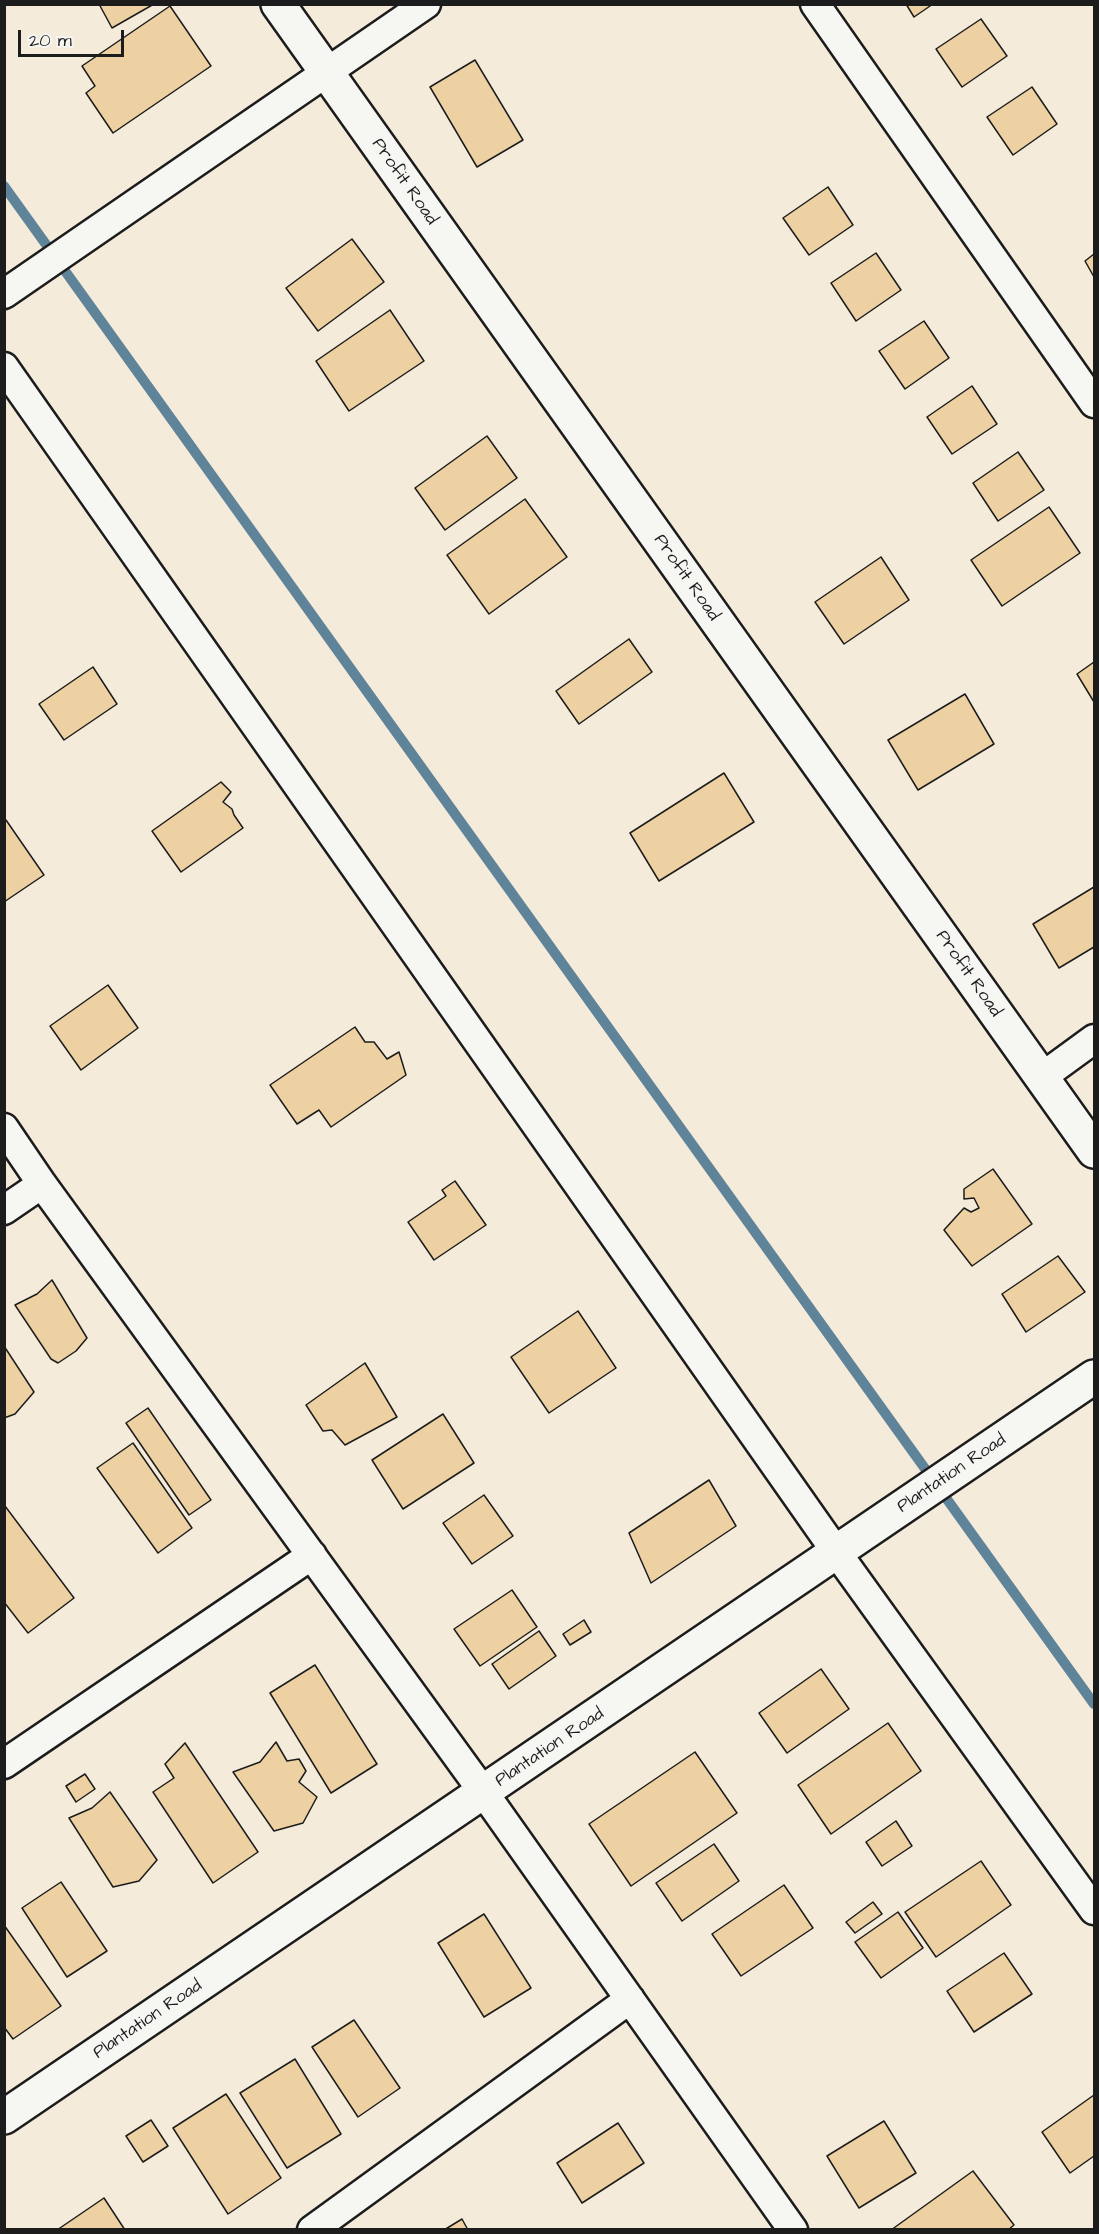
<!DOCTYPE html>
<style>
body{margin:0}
#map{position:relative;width:1099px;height:2234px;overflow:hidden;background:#f4ebda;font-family:"Architects Daughter",sans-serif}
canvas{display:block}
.frame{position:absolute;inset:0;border:6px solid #1c1c1c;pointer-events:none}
.scale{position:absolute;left:18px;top:30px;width:106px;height:27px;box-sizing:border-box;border:3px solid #1c1c1c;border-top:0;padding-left:8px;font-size:18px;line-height:21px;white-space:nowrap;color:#1c1c1c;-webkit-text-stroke:4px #f6f6f2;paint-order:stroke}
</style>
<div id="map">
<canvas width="1099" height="2234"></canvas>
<div class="frame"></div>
<div class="scale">20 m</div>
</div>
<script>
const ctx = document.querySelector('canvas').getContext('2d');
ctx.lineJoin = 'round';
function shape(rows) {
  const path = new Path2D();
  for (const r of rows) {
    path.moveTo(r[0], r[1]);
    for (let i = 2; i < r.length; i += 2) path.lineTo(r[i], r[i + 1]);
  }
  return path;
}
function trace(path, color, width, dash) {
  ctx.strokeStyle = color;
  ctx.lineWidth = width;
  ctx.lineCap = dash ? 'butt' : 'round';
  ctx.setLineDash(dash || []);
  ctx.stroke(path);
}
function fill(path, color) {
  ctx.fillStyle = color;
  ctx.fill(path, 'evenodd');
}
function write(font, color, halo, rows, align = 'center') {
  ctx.font = font + ' "Architects Daughter",sans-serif';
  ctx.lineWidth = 6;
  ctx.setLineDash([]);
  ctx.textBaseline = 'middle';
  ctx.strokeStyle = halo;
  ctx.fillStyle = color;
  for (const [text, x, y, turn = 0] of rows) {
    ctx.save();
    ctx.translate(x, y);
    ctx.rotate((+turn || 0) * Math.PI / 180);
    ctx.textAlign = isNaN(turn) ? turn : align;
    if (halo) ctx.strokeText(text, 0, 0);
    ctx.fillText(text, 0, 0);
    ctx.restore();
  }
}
const stream = shape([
 [4,186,1094,1704]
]);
const building = shape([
 [99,4,154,4,112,28,99,4],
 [906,4,933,4,914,17,906,4],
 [170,6,211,66,113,133,86,93,95,86,82,66,170,6],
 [981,19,1007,56,962,87,936,49,981,19],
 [475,60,523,140,477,167,430,87,475,60],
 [1032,87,1057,124,1013,155,987,117,1032,87],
 [828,187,853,225,809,255,783,218,828,187],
 [352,239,384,282,318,331,286,288,352,239],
 [876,253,901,290,856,321,831,283,876,253],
 [1094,254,1094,277,1085,261,1094,254],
 [390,310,424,361,349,411,316,361,390,310],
 [924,321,949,358,905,389,879,351,924,321],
 [972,386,997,424,952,454,927,417,972,386],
 [487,436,517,478,445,530,415,488,487,436],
 [1018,452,1044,490,998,521,973,483,1018,452],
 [525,499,567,557,489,614,447,555,525,499],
 [1049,507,1080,553,1002,606,971,560,1049,507],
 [881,557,909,600,844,644,815,602,881,557],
 [629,639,652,672,579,724,556,691,629,639],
 [1094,662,1094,702,1077,674,1094,662],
 [93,667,117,704,64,740,39,704,93,667],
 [965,694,994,744,918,790,888,740,965,694],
 [724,773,754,822,659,881,630,833,724,773],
 [221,782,231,792,223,802,232,809,234,815,243,828,181,872,152,831,221,782],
 [6,820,44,875,4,902,4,821,6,820],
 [1094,887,1094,947,1059,968,1033,924,1094,887],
 [108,985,138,1028,81,1070,50,1026,108,985],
 [355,1027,365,1042,374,1042,387,1059,399,1052,406,1075,331,1127,319,1110,297,1124,270,1085,355,1027],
 [993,1169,1032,1224,972,1266,944,1230,964,1208,971,1212,979,1208,974,1198,964,1199,964,1189,993,1169],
 [455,1181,486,1225,434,1260,408,1222,446,1196,442,1190,455,1181],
 [1058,1256,1085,1292,1026,1332,1002,1294,1058,1256],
 [52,1280,87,1338,76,1351,58,1363,51,1359,15,1305,37,1294,52,1280],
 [578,1311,616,1368,549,1413,511,1357,578,1311],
 [4,1346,34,1392,15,1414,4,1418,4,1346],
 [365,1363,397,1417,345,1445,332,1430,323,1431,306,1405,365,1363],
 [148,1408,211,1500,189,1515,126,1423,148,1408],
 [443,1414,474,1463,403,1509,372,1460,443,1414],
 [133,1443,192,1528,158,1553,97,1468,133,1443],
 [709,1480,736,1526,651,1583,629,1533,709,1480],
 [484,1495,513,1536,472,1564,443,1523,484,1495],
 [5,1506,74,1598,28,1633,4,1602,5,1506],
 [512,1590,537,1627,480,1666,454,1629,512,1590],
 [584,1620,591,1632,570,1645,563,1634,584,1620],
 [539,1631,556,1656,509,1689,492,1664,539,1631],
 [315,1665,377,1764,331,1793,270,1693,315,1665],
 [821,1669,849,1709,787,1753,759,1713,821,1669],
 [888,1723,921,1771,831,1834,798,1785,888,1723],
 [276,1742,287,1761,299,1759,306,1771,299,1782,317,1797,303,1823,274,1831,233,1772,260,1762,276,1742],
 [185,1743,258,1852,213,1883,153,1792,174,1778,165,1764,185,1743],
 [695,1752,737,1813,631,1886,589,1824,695,1752],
 [85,1774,95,1789,76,1802,66,1786,85,1774],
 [110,1792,157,1860,139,1881,113,1887,69,1818,92,1808,110,1792],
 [896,1821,912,1846,882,1866,866,1842,896,1821],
 [714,1844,739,1881,682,1921,656,1883,714,1844],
 [981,1861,1011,1905,936,1957,905,1912,981,1861],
 [61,1882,107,1951,67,1977,22,1908,61,1882],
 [784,1885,813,1928,741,1976,712,1934,784,1885],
 [873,1902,882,1914,855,1933,846,1922,873,1902],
 [898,1912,923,1948,881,1978,855,1942,898,1912],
 [484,1914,531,1988,484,2017,438,1943,484,1914],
 [4,1925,61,2006,13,2039,4,2027,4,1925],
 [1004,1953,1032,1994,974,2032,947,1991,1004,1953],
 [354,2020,400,2088,358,2117,312,2047,354,2020],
 [295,2059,341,2134,287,2168,240,2093,295,2059],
 [226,2094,281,2178,228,2214,173,2128,226,2094],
 [1094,2095,1094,2156,1070,2173,1042,2132,1094,2095],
 [151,2120,168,2146,143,2162,126,2136,151,2120],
 [884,2121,916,2173,859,2208,827,2156,884,2121],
 [618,2123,644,2163,582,2203,557,2163,618,2123],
 [973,2171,1014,2225,1008,2230,891,2230,973,2171],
 [104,2198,125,2230,57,2230,104,2198],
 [462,2219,468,2230,444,2230,462,2219]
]);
const street = shape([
 [815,4,1094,403],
 [4,294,426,4],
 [4,367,837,1553,1094,1910],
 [1042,1077,1094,1039],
 [4,1128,42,1184,484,1793,793,2230],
 [4,1210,42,1184],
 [4,1764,312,1555],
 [312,2230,630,1999]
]);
const secondary = shape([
 [278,4,1094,1151],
 [4,2117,1094,1377]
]);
const streetNames = [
 ["Profit Road",404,182,55],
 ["Profit Road",686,578,55],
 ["Profit Road",968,974,55],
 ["Plantation Road",952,1474,-34],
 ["Plantation Road",550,1748,-34],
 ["Plantation Road",148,2020,-34]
];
trace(stream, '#5f8398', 10);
fill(building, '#eed1a2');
trace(building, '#1c1c1c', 1.5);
trace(street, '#1c1c1c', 33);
trace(secondary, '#1c1c1c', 38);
trace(street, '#f6f6f2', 28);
trace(secondary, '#f6f6f2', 33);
write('18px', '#1c1c1c', '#f6f6f2', streetNames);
</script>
